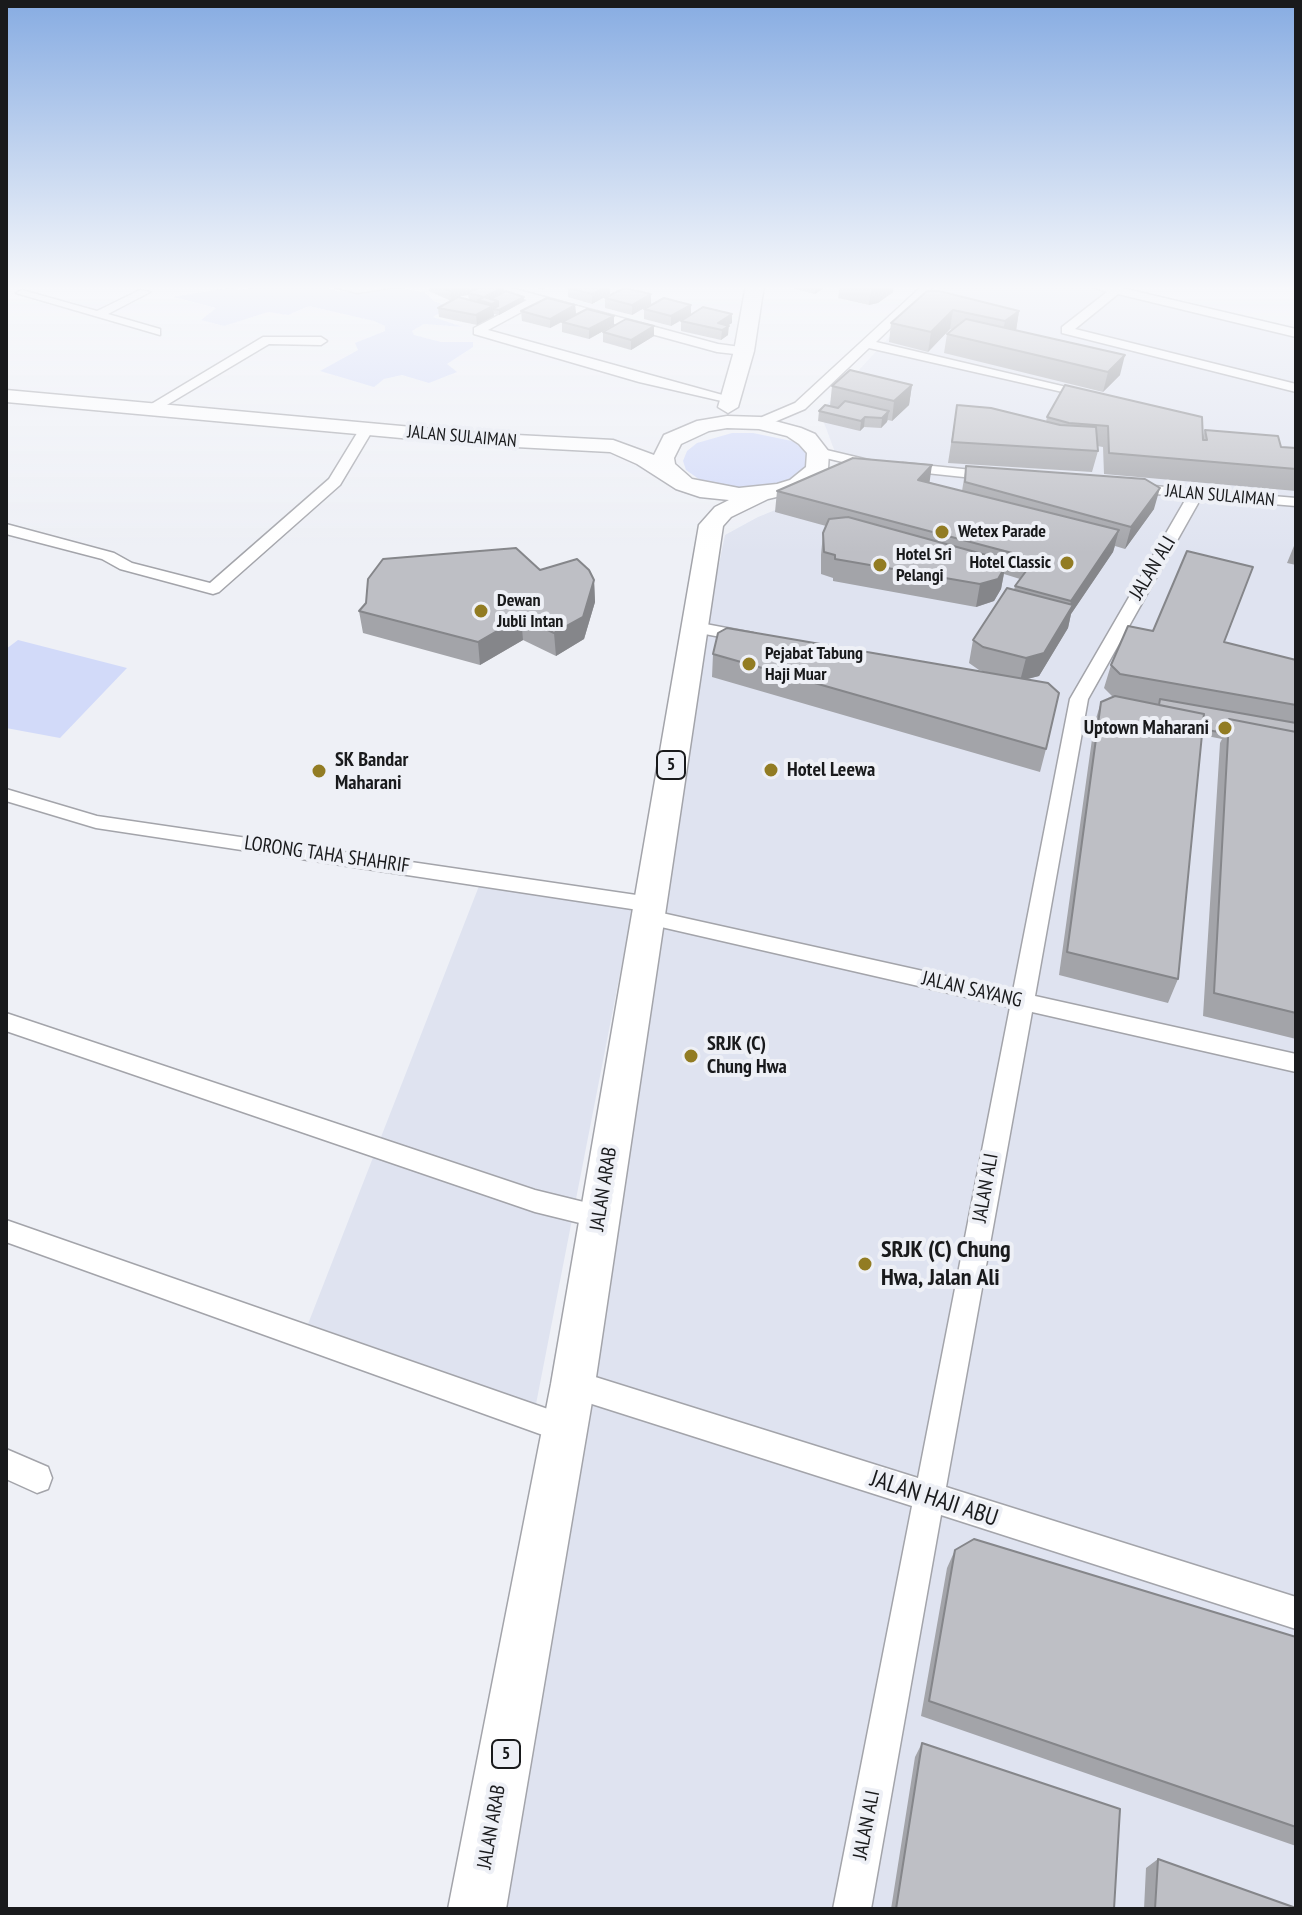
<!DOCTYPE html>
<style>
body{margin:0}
#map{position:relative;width:1302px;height:1915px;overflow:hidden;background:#eef0f6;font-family:"PT Sans Narrow",sans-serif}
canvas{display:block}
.frame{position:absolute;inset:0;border:8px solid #191a1c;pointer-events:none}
</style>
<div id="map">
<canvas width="1302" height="1915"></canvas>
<div class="frame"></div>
</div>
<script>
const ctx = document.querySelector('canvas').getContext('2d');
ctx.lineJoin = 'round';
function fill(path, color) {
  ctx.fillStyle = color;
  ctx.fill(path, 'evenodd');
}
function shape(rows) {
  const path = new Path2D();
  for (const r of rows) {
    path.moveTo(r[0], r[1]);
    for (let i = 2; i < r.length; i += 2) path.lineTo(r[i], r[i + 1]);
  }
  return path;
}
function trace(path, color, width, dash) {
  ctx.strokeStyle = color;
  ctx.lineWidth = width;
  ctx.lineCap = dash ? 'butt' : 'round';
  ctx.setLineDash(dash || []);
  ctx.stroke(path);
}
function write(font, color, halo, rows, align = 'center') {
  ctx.font = font + ' "PT Sans Narrow",sans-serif';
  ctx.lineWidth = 8;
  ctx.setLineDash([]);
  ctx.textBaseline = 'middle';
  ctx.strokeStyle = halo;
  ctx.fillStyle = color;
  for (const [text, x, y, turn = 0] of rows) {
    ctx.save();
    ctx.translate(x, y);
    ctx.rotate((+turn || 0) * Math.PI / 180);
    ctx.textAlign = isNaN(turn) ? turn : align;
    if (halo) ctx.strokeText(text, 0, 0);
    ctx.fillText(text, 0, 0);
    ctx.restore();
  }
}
const built = shape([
 [943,285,1080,285,1296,334,1296,1909,473,1909,553,1363,725,535,758,517,822,491,842,471,820,412,917,307],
 [479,886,633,907,536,1404,308,1324]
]);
const green = shape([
 [272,285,321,285,335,291,352,292,402,288,425,293,434,301,450,307,433,317,463,327,424,324,412,331,414,335,441,342,473,342,473,347,447,364,457,372,429,383,402,375,384,379,374,387,320,371,358,350,355,343,385,331,385,326,374,321,309,306,288,315,268,312,224,326,201,320,216,308,174,297,234,287,238,290],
 [732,433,753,433,792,441,806,450,813,470,772,492,710,487,686,470,683,461,687,451,697,443],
 [18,640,127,668,60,738,6,728,6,649]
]);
const street = shape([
 [327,285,357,287,408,285,357,293,327,285],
 [481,285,500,285,718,344,748,348,750,351,744,355,717,352,538,303,488,330,737,399,730,403,639,382,474,334,474,328,527,300,481,285],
 [923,285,935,285,876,342,1096,394,1089,398,869,348,805,409,765,426,755,426,755,420,795,403,923,285],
 [1088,285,1109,285,1296,329,1296,337,1118,294,1075,329,1296,384,1296,392,1062,333,1062,327,1107,292,1088,285],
 [140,290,150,292,108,314,160,329,160,335,16,293,22,290,97,311,140,290],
 [263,337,321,337,327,341,321,345,269,344,155,412,143,409,263,337],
 [362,425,374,428,340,485,219,592,213,594,120,569,102,559,6,534,6,524,114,553,132,563,210,583,329,479,362,425],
 [818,448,877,462,879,465,872,469,813,455,811,452,818,448],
 [903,463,992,472,999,476,992,480,898,470,898,464,903,463],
 [1130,484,1296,498,1296,506,1201,498,1088,699,1035,996,1296,1054,1296,1072,1032,1012,946,1487,1296,1597,1296,1629,941,1515,871,1909,833,1909,912,1506,573,1398,563,1394,559,1384,563,1374,573,1370,918,1478,1010,1007,648,924,640,922,637,917,645,911,96,828,6,801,6,789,97,816,650,897,657,899,661,904,653,911,1013,991,1070,699,1187,497,1125,491,1125,485,1130,484],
 [695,622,753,633,755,637,747,642,689,631,687,627,689,623,695,622],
 [6,1013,535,1190,600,1206,609,1209,613,1217,609,1225,600,1228,535,1212,6,1031,6,1013],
 [6,1220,565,1415,575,1419,580,1429,575,1439,565,1443,6,1242,6,1220],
 [6,1449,48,1467,52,1478,48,1489,37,1493,6,1479,6,1449]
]);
const primary = shape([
 [746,285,764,285,754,351,738,407,728,413,718,407,734,351,746,285],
 [6,390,478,433,613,440,654,455,664,435,697,421,727,416,760,417,801,428,815,434,829,452,828,469,806,490,768,499,731,517,723,526,595,1384,506,1909,448,1909,551,1384,699,525,715,507,729,500,700,497,676,489,637,464,610,452,478,445,6,402,6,390],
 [727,428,759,429,787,436,799,444,807,453,806,467,790,480,777,484,739,488,692,479,675,464,674,458,681,444,709,431,727,428]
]);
const wall = shape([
 [428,285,480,285,524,297,524,301,499,315,494,314,494,316,477,325,439,317,438,308,451,301,429,291],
 [468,295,469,300,458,297,461,296],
 [526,285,551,285,543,290],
 [573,285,610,285,610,294,592,304,568,297,568,288],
 [781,285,828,285,815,294],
 [840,285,894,285,893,292,878,303,869,305,838,298],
 [927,291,1019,311,1016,330,1120,375,1103,392,944,353,947,334,952,330,950,329,928,352,889,342,891,323],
 [605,298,651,304,632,315,605,308],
 [575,305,576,314,614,316,614,325,589,339,562,332,562,322,550,328,522,321,521,311],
 [644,309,691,314,732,314,732,323,728,325,728,335,721,340,681,331,681,321,689,316,671,326,644,319],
 [654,326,654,336,631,350,603,342,603,332],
 [912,385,909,405,892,421,888,420,881,428,864,427,860,431,818,421,819,411,830,406,832,386],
 [957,405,1046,422,1047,417,1203,437,1205,430,1281,447,1296,448,1296,491,1104,474,1103,447,1097,446,1098,451,1092,472,948,463],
 [966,466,1154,509,1125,549,1115,546,1113,552,1071,614,1068,628,1039,676,1026,679,1046,749,1040,772,712,677,713,654,993,674,979,670,969,663,973,640,1014,590,1015,586,1020,579,1004,574,1001,589,994,601,976,607,833,581,833,578,821,574,821,555,823,533,826,526,775,512,777,491,929,482,962,491],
 [1296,541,1296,565,1287,563],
 [540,570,594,580,595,602,584,639,556,656,523,640,480,665,363,633,359,611],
 [1153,631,1225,642,1296,660,1296,1039,1203,1016,1220,743,1222,739,1202,735,1178,979,1168,1003,1059,975,1094,725,1101,702,1113,697,1104,688,1111,665],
 [955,1550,1296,1637,1296,1846,921,1716,947,1568],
 [922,1743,1114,1909,891,1909,915,1757],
 [1158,1859,1296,1909,1144,1909,1146,1868]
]);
const shadedWall = shape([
 [462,285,476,285,473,295,468,293,468,295,461,296,451,301,450,291],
 [609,285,610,285,610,294,592,304,592,294],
 [816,285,828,285,815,294],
 [877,285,894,285,893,292,878,303,869,305,871,287],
 [504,287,504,296,491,303,484,297],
 [651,294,651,304,632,315,632,305],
 [524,297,524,301,499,315,499,310],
 [498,301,499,310,493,309,494,316,477,325,476,315,493,306,492,304],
 [575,305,576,314,550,328,550,319],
 [691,305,691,314,671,326,671,316],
 [953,310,950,329,928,352,931,332],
 [1019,311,1016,331,1001,340,1005,321],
 [732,314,732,323,721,330,718,323],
 [614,316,614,325,589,339,589,329],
 [654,326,654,336,631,350,631,340],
 [729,326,728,335,721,340,722,330],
 [1125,355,1120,375,1103,392,1108,372],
 [912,385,909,405,892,421,894,401],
 [889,411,887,422,881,428,882,418],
 [865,417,864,427,860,431,861,421],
 [932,465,929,486,918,480],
 [1160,488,1154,509,1125,549,1131,527],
 [1119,530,1113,552,1071,614,1068,628,1039,676,1020,681,1026,658,1067,616,1071,601],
 [1005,567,1001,589,994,601,976,607,980,584],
 [594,580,595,602,584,639,556,656,554,633],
 [521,617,523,640,480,665,478,642]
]);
const building = shape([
 [436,285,462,285,450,291,436,285],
 [472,285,482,286,474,290,460,291,472,285],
 [484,285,498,285,504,287,484,297,468,293,484,285],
 [573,285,609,285,592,294,568,288,573,285],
 [624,288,651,294,632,305,605,298,624,288],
 [506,291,524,297,499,310,492,309,498,306,498,301,490,299,506,291],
 [927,291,939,291,1019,311,1005,321,953,310,931,332,891,323,927,291],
 [458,297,493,306,476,315,438,308,458,297],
 [484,297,498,301,492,304,478,300,484,297],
 [547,298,575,305,550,319,521,311,547,298],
 [664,298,691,305,671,316,644,309,664,298],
 [703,307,732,314,718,323,729,326,722,330,681,321,703,307],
 [587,309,614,316,589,329,562,322,587,309],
 [626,319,654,326,631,340,603,332,626,319],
 [966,319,1125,355,1108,372,947,334,966,319],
 [850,370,912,385,894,401,832,386,850,370],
 [1065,385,1202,417,1203,440,1207,440,1205,430,1278,436,1281,447,1296,448,1296,469,1109,453,1108,426,1069,423,1047,417,1065,385],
 [845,401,889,411,882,418,865,417,861,421,819,411,825,405,838,408,845,401],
 [957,405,991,408,1060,425,1096,427,1098,451,952,442,957,405],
 [853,458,932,465,918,480,1119,530,1071,601,1015,586,1035,559,777,491,853,458],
 [966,466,1145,479,1160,488,1131,527,965,482,966,466],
 [848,517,997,558,1005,567,998,579,980,584,835,559,835,555,824,552,823,533,829,519,848,517],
 [516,548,540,570,577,559,589,570,594,580,583,617,554,633,521,617,478,642,359,611,366,603,368,579,383,559,516,548],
 [1187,551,1253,567,1224,642,1296,660,1296,705,1120,674,1111,665,1128,626,1153,631,1187,551],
 [1007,588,1073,605,1044,653,1026,658,983,647,973,640,1007,588],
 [727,628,1048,683,1059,693,1046,749,713,654,718,633,727,628],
 [1115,696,1204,714,1178,979,1067,952,1101,702,1115,696],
 [1160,699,1296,723,1296,732,1229,719,1224,733,1202,729,1204,714,1159,705,1160,699],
 [1229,719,1296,732,1296,1013,1214,993,1229,719],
 [974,1539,1296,1637,1296,1827,929,1701,955,1550,974,1539],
 [922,1743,1120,1809,1114,1909,896,1909,922,1743],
 [1158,1859,1296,1908,1296,1909,1155,1909,1158,1859]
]);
const markers = [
 [942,532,8,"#927c23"],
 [1067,563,8,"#927c23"],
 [880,565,8,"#927c23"],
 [481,611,8,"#927c23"],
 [749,664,8,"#927c23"],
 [1225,728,8,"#927c23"],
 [771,770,8,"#927c23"],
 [319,771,8,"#927c23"],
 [691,1056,8,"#927c23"],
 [865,1264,8,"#927c23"]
];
const farStreetnames = [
 ["JALAN SULAIMAN",462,437,5],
 ["JALAN SULAIMAN",1220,496,5]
];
const farPoinames = [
 ["Wetex Parade",958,532],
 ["Hotel Sri",896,555],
 ["Pelangi",896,576],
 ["Hotel Classic",1051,563,"right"],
 ["Dewan",497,601],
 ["Jubli Intan",497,622],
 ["Pejabat Tabung",765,654],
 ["Haji Muar",765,675]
];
const shields = [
 [671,765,28],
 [506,1754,28]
];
const shieldNames = [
 ["5",671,765],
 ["5",506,1754]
];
const streetNames = [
 ["JALAN ALI",1153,568,-59],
 ["LORONG TAHA SHAHRIF",327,855,8],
 ["JALAN SAYANG",972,990,13],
 ["JALAN ALI",986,1188,-80],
 ["JALAN ARAB",604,1189,-81],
 ["JALAN ALI",867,1825,-79],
 ["JALAN ARAB",492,1827,-80]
];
const poiNames = [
 ["Uptown Maharani",1209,728,"right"],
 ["SK Bandar",335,760],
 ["Maharani",335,783],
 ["Hotel Leewa",787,770],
 ["SRJK (C)",707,1044],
 ["Chung Hwa",707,1067]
];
const nearPoinames = [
 ["SRJK (C) Chung",881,1250],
 ["Hwa, Jalan Ali",881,1278]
];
const nearStreetnames = [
 ["JALAN HAJI ABU",934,1499,18]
];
fill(built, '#dfe3f0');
fill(green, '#d2daf9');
trace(street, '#a3a4aa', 3);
trace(primary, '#a3a4aa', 3);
fill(street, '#fff');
fill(primary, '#fff');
fill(wall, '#a3a4a9');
fill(shadedWall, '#85868a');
fill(building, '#bebfc5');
trace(building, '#85868a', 2);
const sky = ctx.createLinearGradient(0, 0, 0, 553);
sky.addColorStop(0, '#87ace2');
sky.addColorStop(0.52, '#f7f8fb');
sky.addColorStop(1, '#f7f8fb00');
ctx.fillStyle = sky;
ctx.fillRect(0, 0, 1302, 553);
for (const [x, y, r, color] of markers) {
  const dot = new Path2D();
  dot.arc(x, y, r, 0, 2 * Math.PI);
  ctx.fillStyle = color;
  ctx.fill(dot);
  trace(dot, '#eef0f6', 3);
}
write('18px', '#191a1c', '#eef0f6', farStreetnames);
write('bold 18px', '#191a1c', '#eef0f6', farPoinames, 'left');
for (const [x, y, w] of shields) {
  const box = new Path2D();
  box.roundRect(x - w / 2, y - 14, w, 28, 6);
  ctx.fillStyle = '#eef0f6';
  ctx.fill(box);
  trace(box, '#191a1c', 2);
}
write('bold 18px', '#191a1c', null, shieldNames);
write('20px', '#191a1c', '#eef0f6', streetNames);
write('bold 20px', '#191a1c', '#eef0f6', poiNames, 'left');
write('bold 24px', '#191a1c', '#eef0f6', nearPoinames, 'left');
write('24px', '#191a1c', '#eef0f6', nearStreetnames);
</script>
